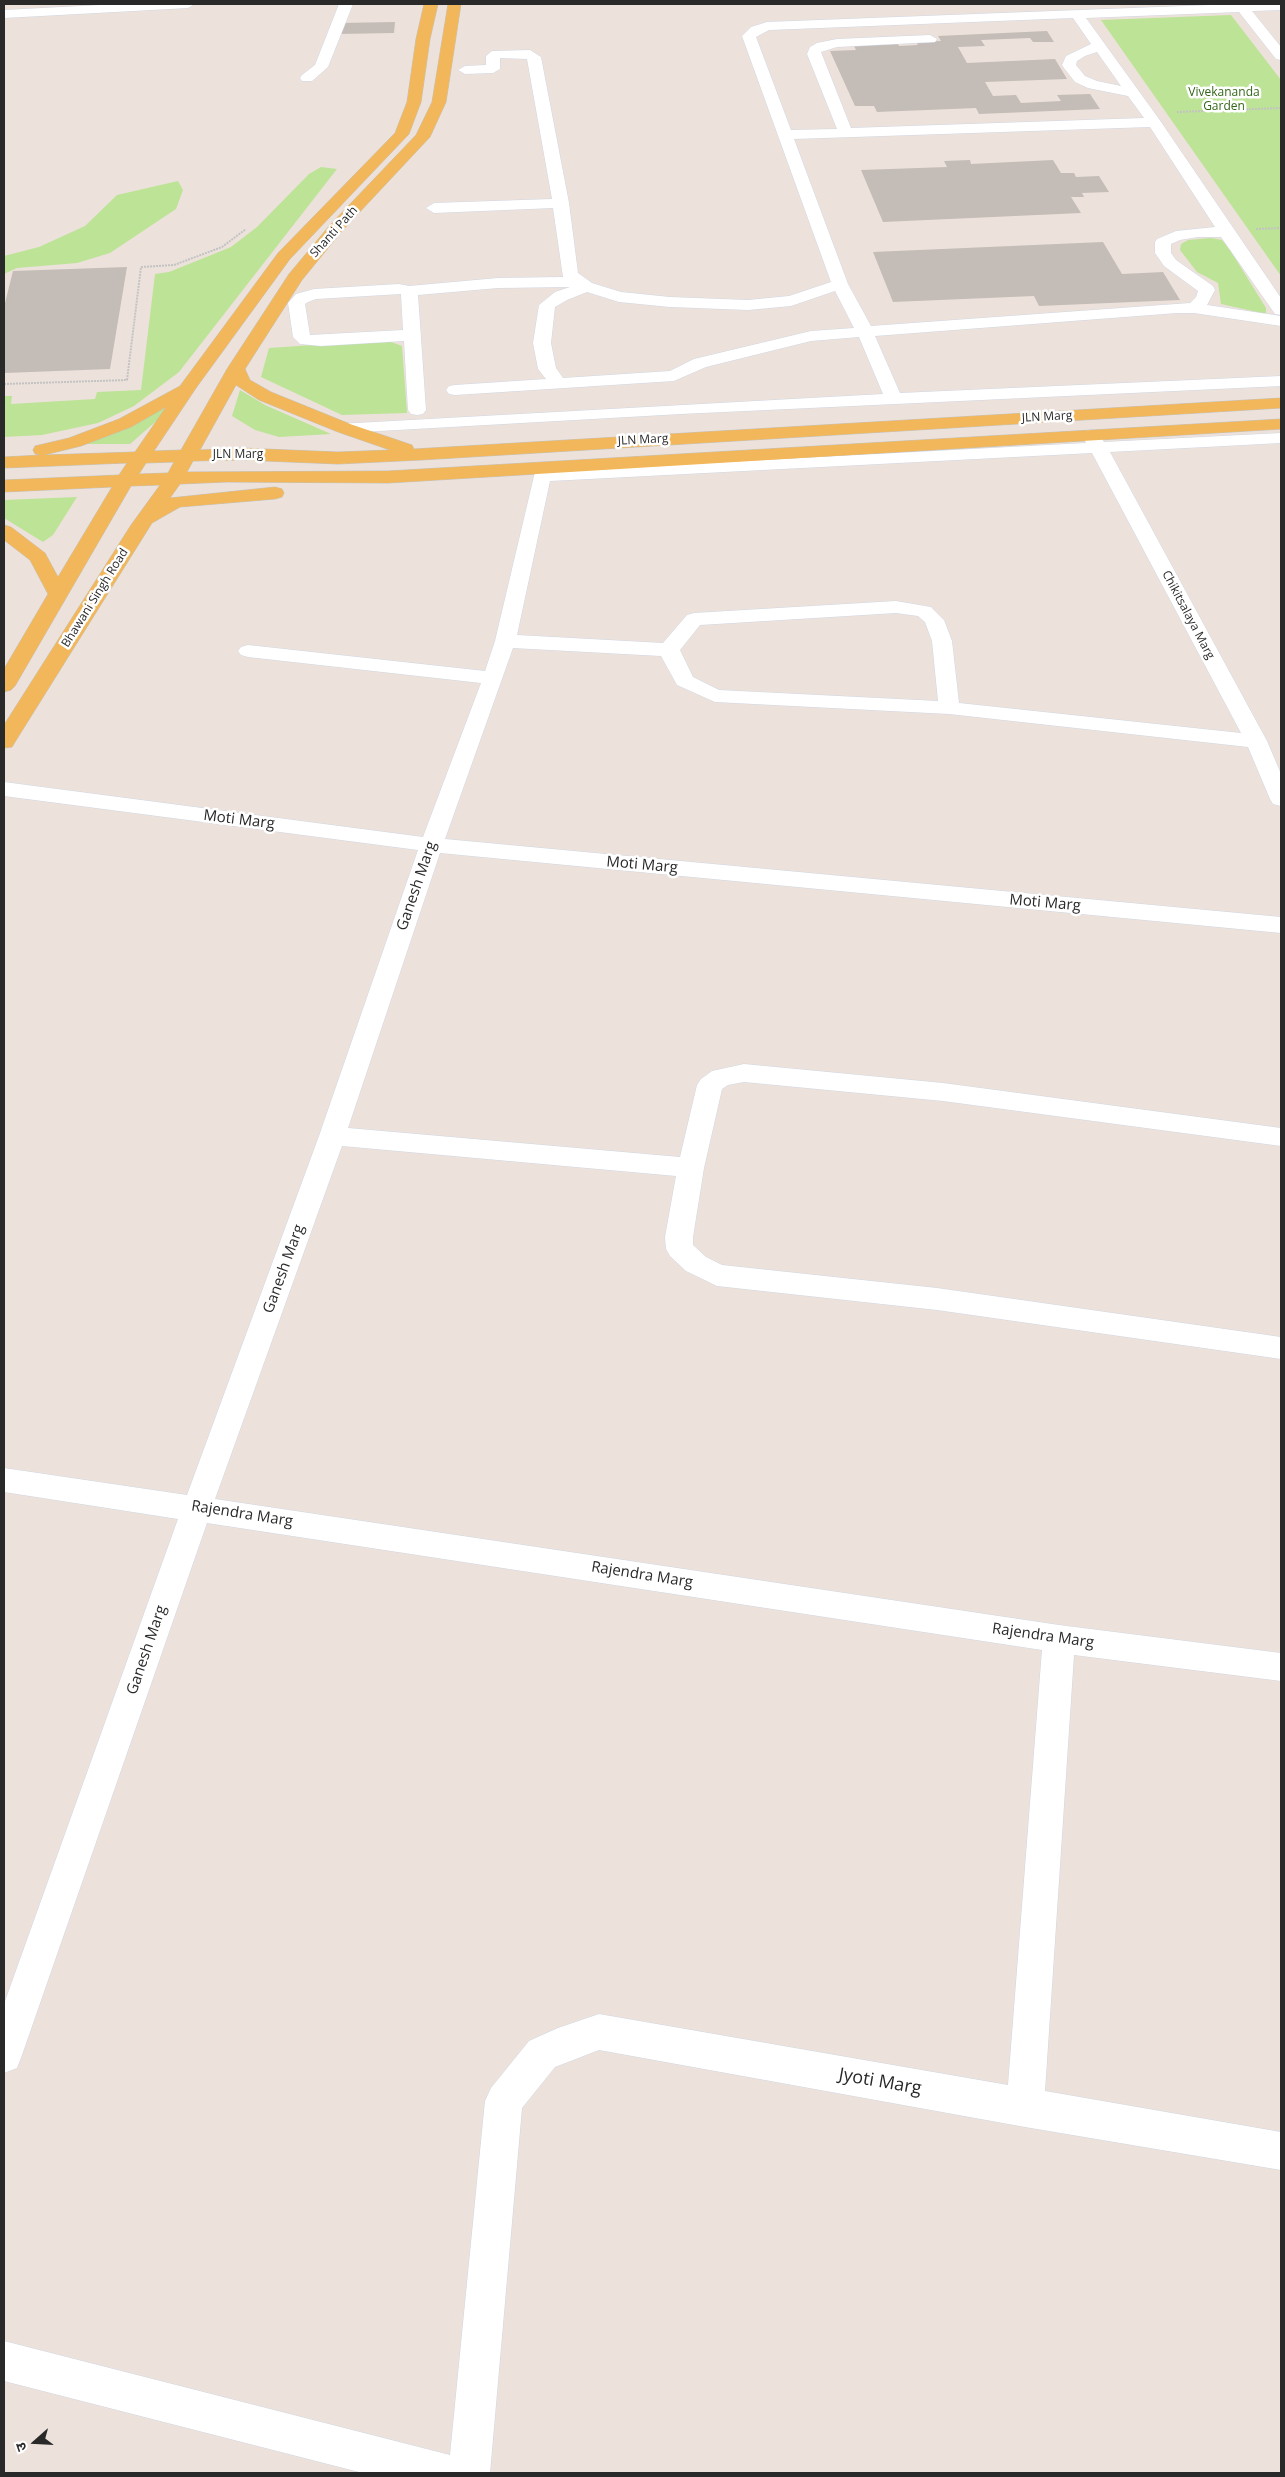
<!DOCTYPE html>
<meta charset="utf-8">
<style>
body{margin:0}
#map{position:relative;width:1285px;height:2477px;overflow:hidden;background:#ece2db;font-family:"Open Sans","Noto Sans Devanagari",sans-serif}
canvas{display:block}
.frame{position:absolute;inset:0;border:5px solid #292929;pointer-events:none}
.north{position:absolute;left:10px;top:2417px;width:50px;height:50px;-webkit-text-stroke:4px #fff;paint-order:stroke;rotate:251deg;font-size:14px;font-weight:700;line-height:20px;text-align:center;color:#292929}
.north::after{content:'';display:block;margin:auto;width:18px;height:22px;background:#292929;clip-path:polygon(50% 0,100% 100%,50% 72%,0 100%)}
</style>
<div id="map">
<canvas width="1285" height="2477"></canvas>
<div class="frame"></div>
<div class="north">उ</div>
</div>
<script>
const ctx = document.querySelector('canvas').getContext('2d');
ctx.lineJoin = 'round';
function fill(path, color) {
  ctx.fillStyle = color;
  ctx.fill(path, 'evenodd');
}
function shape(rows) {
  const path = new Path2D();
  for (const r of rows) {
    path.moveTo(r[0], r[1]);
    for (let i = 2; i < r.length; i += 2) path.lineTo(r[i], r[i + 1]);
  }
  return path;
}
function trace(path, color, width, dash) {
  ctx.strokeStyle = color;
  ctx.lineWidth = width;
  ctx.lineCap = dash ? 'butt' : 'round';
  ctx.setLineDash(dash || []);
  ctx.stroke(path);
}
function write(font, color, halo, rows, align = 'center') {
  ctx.font = font + ' "Open Sans",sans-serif';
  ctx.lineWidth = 5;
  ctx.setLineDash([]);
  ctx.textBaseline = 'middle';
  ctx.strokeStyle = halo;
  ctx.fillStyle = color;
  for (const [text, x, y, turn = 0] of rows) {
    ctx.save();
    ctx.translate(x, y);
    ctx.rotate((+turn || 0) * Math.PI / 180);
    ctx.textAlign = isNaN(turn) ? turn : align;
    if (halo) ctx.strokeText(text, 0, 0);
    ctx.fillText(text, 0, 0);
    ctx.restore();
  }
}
const green = shape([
 [1231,15,1281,80,1281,276,1101,20],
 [321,167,337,169,179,372,134,406,98,423,42,435,4,437,4,396,12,396,11,404,95,399,97,392,141,390,155,274,169,272,231,247,257,227,309,174],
 [178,181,183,190,176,209,110,253,77,263,17,268,4,274,4,256,39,247,85,226,117,195],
 [1211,238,1222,240,1230,250,1266,308,1266,314,1221,304,1218,283,1197,272,1180,250,1181,244,1188,240],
 [386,340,402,346,407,413,342,415,261,377,269,348],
 [240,390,265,405,331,434,279,437,255,430,232,416],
 [164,407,169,410,130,444,85,444],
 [77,497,53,535,43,542,4,518,4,500]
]);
const building = shape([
 [395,22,394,33,338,34,340,23],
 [1047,31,1054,42,1033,42,1030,38,981,40,985,46,958,47,967,63,1055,59,1067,79,985,82,993,96,1016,95,1021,103,1061,101,1057,95,1090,94,1100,109,979,114,976,108,877,112,874,106,855,106,830,51,856,50,853,44,897,42,899,46,918,45,916,42,941,41,938,36],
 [970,160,971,164,1053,160,1061,173,1074,173,1076,177,1099,176,1109,192,1082,193,1084,197,1071,197,1081,213,883,222,861,170,947,167,944,161],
 [1103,242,1122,274,1163,272,1180,300,1039,306,1034,296,893,302,873,252],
 [127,267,110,369,4,373,4,307,13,271]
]);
const path = shape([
 [1177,112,1281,108],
 [1256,229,1281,228],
 [4,384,127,380,141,267,174,265,222,247,246,229]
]);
const minor = shape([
 [119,4,195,4,188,8,4,18,4,10,119,4],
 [339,4,353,4,328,67,312,81,302,81,300,78,302,75,315,65,339,4],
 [1236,4,1281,4,1281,10,1252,11,1281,47,1281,60,1276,59,1239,12,1086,18,1159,119,1281,298,1281,315,1275,314,1221,237,1198,237,1180,240,1171,244,1171,253,1176,260,1213,286,1215,290,1207,305,1281,316,1281,326,1194,313,1177,313,875,336,900,393,1281,376,1281,386,681,414,344,433,338,432,335,428,338,424,883,394,859,337,811,341,706,367,674,381,455,395,449,394,446,390,449,386,455,385,546,379,538,369,533,343,539,305,555,292,570,287,498,288,418,295,426,410,423,414,417,415,411,414,408,410,404,341,321,346,300,344,293,337,288,303,296,294,314,289,399,284,409,286,498,278,563,277,553,208,434,213,426,208,434,203,552,199,527,59,500,58,500,69,493,73,465,74,458,70,465,66,486,65,486,56,492,51,530,50,541,57,569,203,578,273,592,283,621,292,670,297,748,300,789,296,831,282,742,36,751,27,767,22,1236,4],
 [1073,18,1091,44,1066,56,1062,65,1064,68,1075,82,1088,88,1128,96,1144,118,851,128,821,52,837,47,935,42,937,39,930,35,837,39,817,43,810,47,807,54,837,129,791,130,756,37,769,30,1073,18],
 [1097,52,1121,86,1097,81,1085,76,1076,65,1077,61,1085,56,1097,52],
 [1150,127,1215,227,1176,231,1157,239,1155,242,1155,253,1164,266,1198,291,1196,297,1190,303,871,326,848,284,794,139,1150,127],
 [835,291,854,328,811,331,694,359,670,371,563,378,556,368,551,343,555,307,567,300,587,292,619,302,670,307,748,310,791,306,835,291],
 [401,294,403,330,310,335,305,304,308,302,316,299,401,294],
 [1091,430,1097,431,1104,442,1281,433,1281,443,1110,452,1267,741,1281,774,1281,806,1273,804,1270,799,1248,747,949,714,715,702,677,685,661,656,513,648,445,839,1281,917,1281,933,440,853,348,1128,680,1157,697,1085,701,1079,712,1071,744,1064,943,1083,1281,1128,1281,1146,943,1101,744,1082,728,1085,722,1089,704,1168,693,1237,693,1245,706,1257,722,1265,937,1288,1281,1337,1281,1359,937,1310,717,1286,686,1271,670,1256,666,1249,665,1237,676,1176,342,1146,215,1499,1059,1625,1281,1653,1281,1681,1074,1655,1045,2091,1281,2132,1281,2170,1025,2127,599,2050,555,2067,522,2108,490,2473,363,2473,4,2381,4,2341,450,2455,485,2101,491,2088,529,2041,558,2028,599,2014,1008,2085,1042,1650,207,1523,22,2055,17,2068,4,2073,4,2004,178,1519,4,1492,4,1468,187,1495,319,1136,418,850,4,796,4,782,423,837,481,683,248,657,241,655,238,651,241,647,248,645,485,671,495,641,535,472,1086,443,1082,435,1085,431,1091,430],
 [1092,453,1241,733,959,703,952,641,944,620,931,607,896,601,694,613,687,615,663,643,517,635,550,481,1092,453],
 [896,613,918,616,925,622,932,641,938,701,719,690,693,677,680,650,700,625,896,613]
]);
const major = shape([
 [424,4,438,4,430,39,421,102,409,134,290,259,196,388,154,451,181,450,227,369,289,274,330,225,416,135,432,102,448,4,461,4,446,102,430,137,342,231,302,280,245,369,250,380,271,392,350,424,412,445,414,449,1281,398,1281,408,421,460,338,464,241,460,193,461,187,472,388,471,1281,419,1281,429,388,483,227,482,180,484,170,498,275,487,282,489,284,493,282,497,275,499,180,507,152,523,15,742,12,747,4,748,4,725,131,525,160,485,131,486,15,686,11,690,4,692,4,669,48,594,30,560,4,540,4,525,11,527,45,553,58,577,112,487,4,492,4,480,119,475,127,463,4,468,4,457,41,455,35,454,33,450,35,446,69,438,119,419,180,386,278,253,395,133,407,102,416,39,424,4],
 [236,385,259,400,338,432,390,450,338,452,241,448,200,450,236,385],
 [166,407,135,452,44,455,81,446,131,427,166,407],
 [174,462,168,473,139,474,146,463,174,462]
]);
const farParknames = [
 ["Vivekananda",1224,93],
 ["Garden",1224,107]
];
const farStreetnames = [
 ["Shanti Path",334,232,-48],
 ["JLN Marg",1047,417,-3],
 ["JLN Marg",643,440,-3],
 ["JLN Marg",238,455],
 ["Bhawani Singh Road",95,598,-58],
 ["Chikitsalaya Marg",1188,615,62]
];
const streetNames = [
 ["Moti Marg",239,820,7],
 ["Moti Marg",642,865,5],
 ["Ganesh Marg",417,886,-71],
 ["Moti Marg",1045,903,5],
 ["Ganesh Marg",284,1269,-70],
 ["Rajendra Marg",242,1514,9],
 ["Rajendra Marg",642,1575,9],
 ["Rajendra Marg",1043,1636,8],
 ["Ganesh Marg",147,1650,-71]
];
const nearStreetnames = [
 ["Jyoti Marg",880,2082,10]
];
fill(green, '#bce396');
fill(building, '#c4bcb7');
trace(minor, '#d0d6e2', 1);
trace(major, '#c3c3c3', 1);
trace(path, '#c3c3c3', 2, [2, 1]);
fill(minor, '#fff');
fill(major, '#f1b75a');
write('12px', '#356619', '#fff', farParknames);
write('12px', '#292929', '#fff', farStreetnames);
write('15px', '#292929', '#fff', streetNames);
write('18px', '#292929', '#fff', nearStreetnames);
</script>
